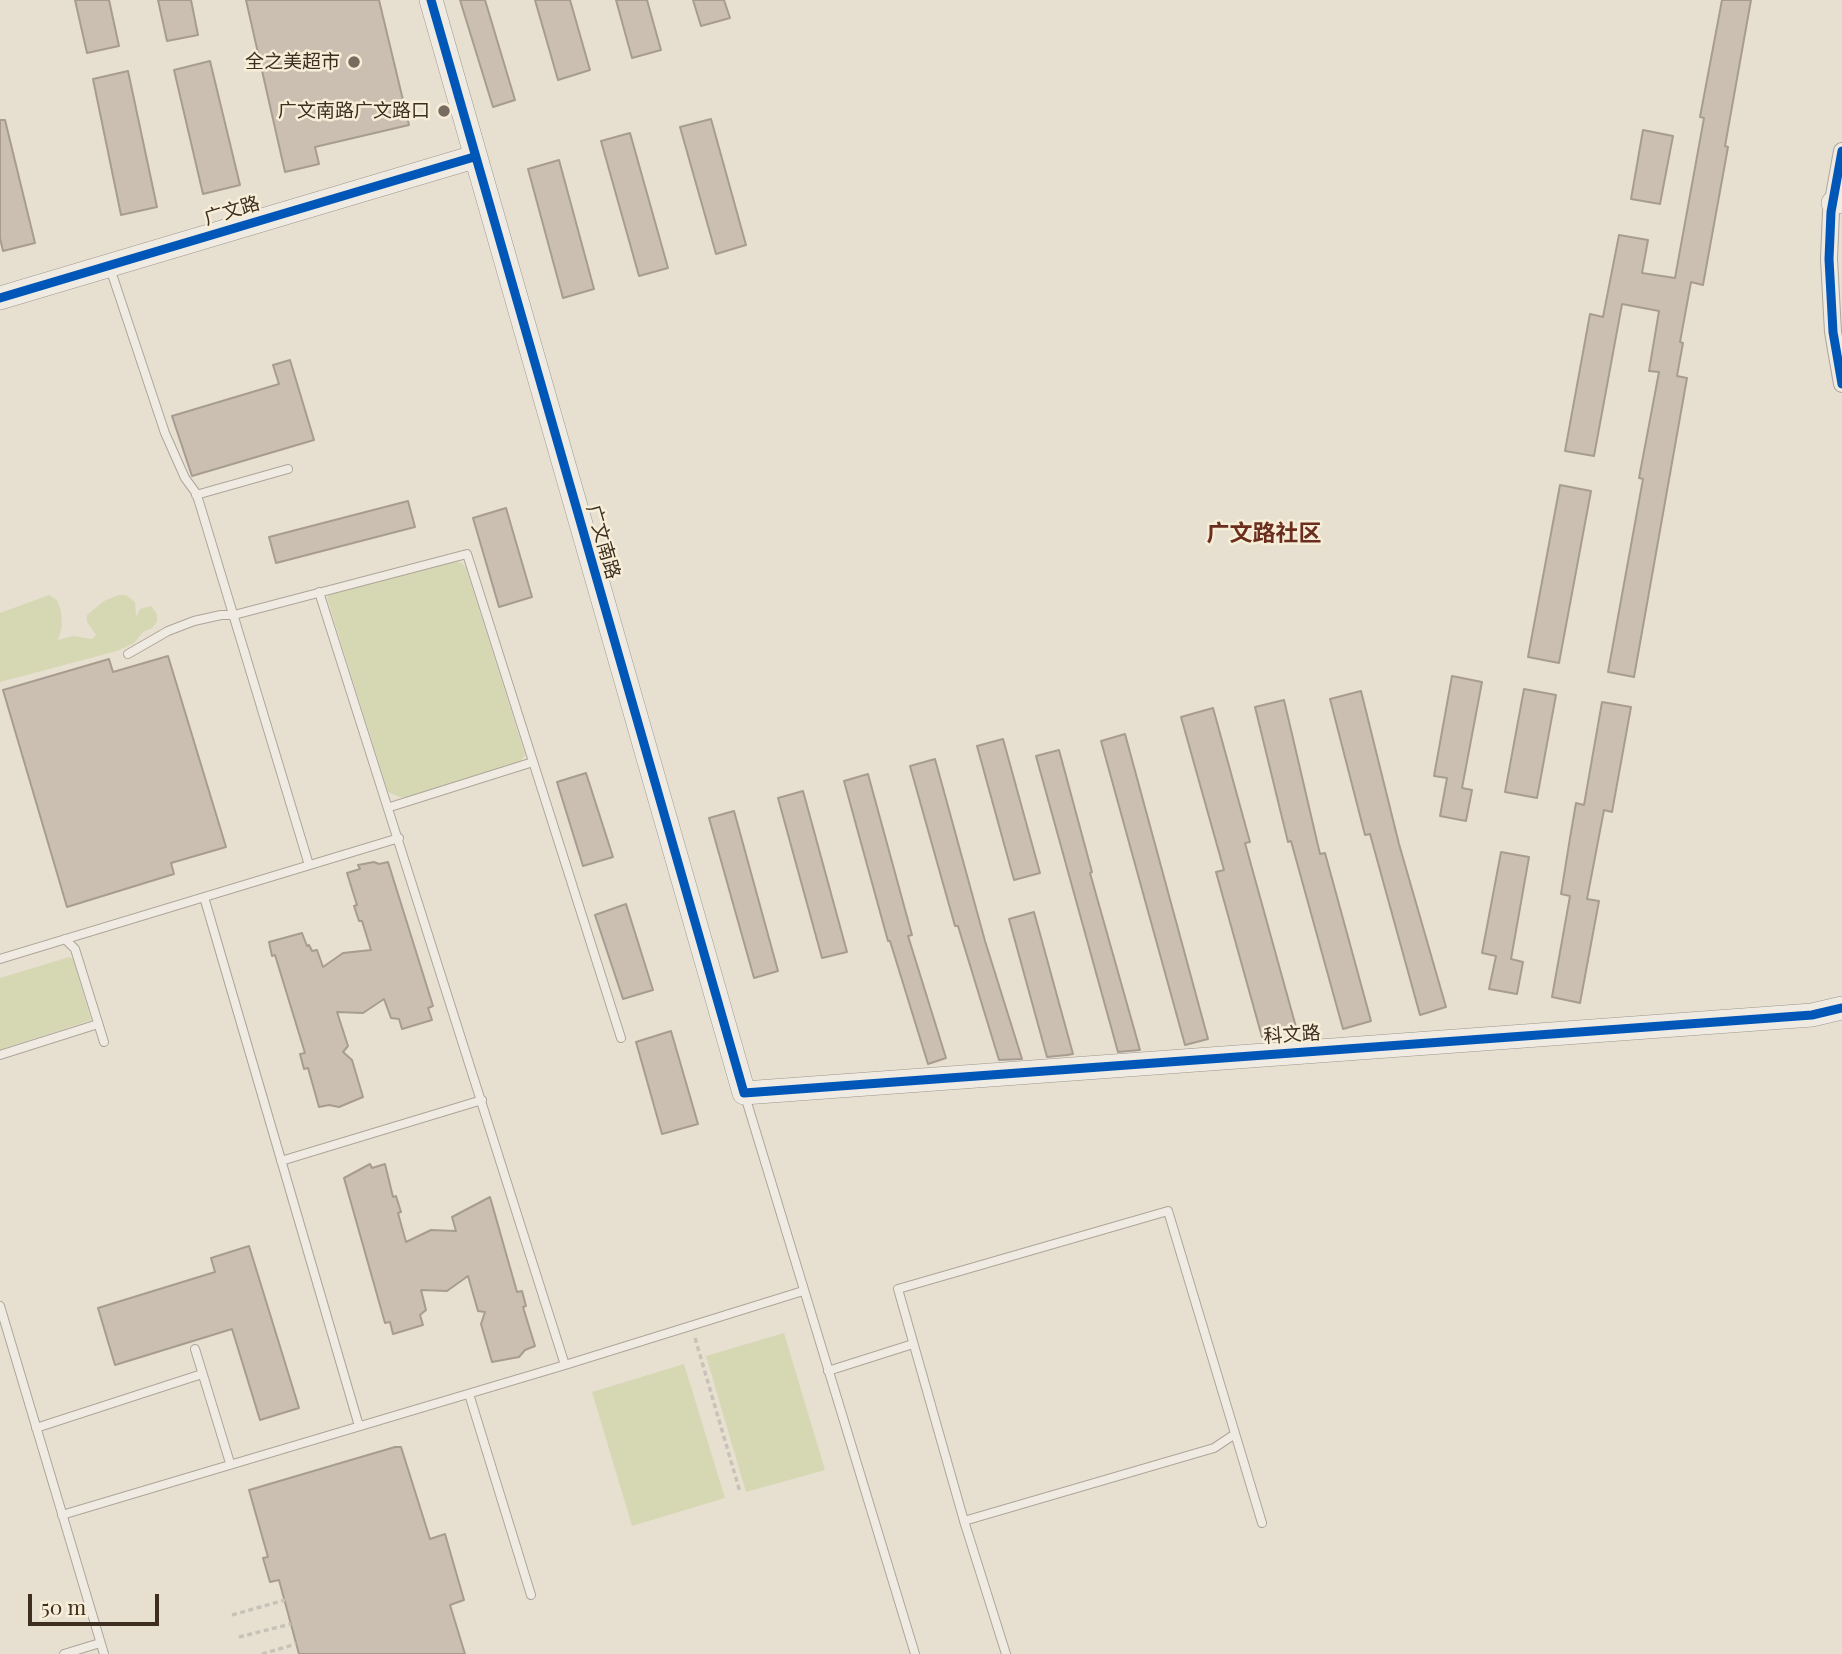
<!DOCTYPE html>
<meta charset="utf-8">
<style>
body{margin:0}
#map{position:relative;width:1842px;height:1654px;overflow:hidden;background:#e7e0d1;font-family:"Playfair Display",serif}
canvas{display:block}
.scale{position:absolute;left:28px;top:1594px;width:131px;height:32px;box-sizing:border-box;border:4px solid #3d2e20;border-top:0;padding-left:9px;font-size:21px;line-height:24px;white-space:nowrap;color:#3d2e20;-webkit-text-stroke:5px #f7eed8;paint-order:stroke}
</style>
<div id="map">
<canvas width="1842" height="1654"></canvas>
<div class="scale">50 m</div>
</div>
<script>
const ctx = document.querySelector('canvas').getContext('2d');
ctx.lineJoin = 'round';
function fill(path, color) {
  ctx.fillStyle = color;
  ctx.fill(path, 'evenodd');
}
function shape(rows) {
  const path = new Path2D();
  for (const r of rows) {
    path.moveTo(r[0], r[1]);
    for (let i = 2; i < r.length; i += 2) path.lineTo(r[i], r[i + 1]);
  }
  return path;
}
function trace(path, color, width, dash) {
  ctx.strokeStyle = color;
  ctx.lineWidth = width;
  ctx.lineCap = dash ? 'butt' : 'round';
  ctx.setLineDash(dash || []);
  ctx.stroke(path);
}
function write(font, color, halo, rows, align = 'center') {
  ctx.font = font + ' "Playfair Display","Noto Sans SC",serif';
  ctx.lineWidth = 5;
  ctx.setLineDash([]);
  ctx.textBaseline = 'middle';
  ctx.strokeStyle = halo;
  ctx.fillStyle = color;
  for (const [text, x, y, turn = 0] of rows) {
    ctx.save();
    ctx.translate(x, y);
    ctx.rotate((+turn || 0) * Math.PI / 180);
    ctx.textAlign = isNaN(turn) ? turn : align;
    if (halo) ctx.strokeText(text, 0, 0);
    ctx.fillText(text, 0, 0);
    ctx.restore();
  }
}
const green = shape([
 [452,561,462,563,466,568,525,755,520,762,408,797,400,797,388,792,327,598,330,593],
 [49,595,57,600,61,611,62,627,58,640,73,636,92,639,96,635,87,622,87,615,104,601,119,595,126,595,135,602,136,617,140,609,151,606,157,614,157,622,152,628,143,632,134,643,117,651,0,682,0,613],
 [69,957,73,959,91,1020,0,1050,0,978],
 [784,1333,825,1470,746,1492,706,1356],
 [684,1364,725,1498,632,1526,592,1392]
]);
const building = shape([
 [75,0,109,0,119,46,87,53,75,0],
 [158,0,191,0,198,35,167,41,158,0],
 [246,0,379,0,409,125,315,147,319,164,285,172,246,0],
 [460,0,485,0,515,100,493,107,460,0],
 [535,0,570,0,590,70,558,80,535,0],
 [616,0,647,0,661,50,632,58,616,0],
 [693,0,724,0,730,18,701,26,693,0],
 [1722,0,1751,0,1725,146,1728,147,1703,285,1691,282,1680,342,1683,343,1677,376,1687,378,1634,677,1608,672,1643,479,1639,478,1659,372,1649,371,1659,311,1622,304,1594,456,1565,451,1590,314,1603,317,1619,235,1648,240,1642,273,1675,278,1704,118,1700,117,1722,0],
 [210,61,240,185,203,194,174,70,210,61],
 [128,71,157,207,121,215,93,79,128,71],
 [711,119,746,245,716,254,680,127,711,119],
 [0,120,5,120,35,243,3,251,0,238,0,120],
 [1643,130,1673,136,1660,204,1631,199,1643,130],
 [630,133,668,268,639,276,601,141,630,133],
 [559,160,594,289,563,298,528,169,559,160],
 [290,360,314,440,192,476,172,416,279,384,273,365,290,360],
 [1560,485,1591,491,1559,663,1528,657,1560,485],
 [408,501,415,527,276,563,269,537,408,501],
 [506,508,532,597,499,607,473,518,506,508],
 [168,656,226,847,171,863,174,874,67,907,3,690,109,659,113,672,168,656],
 [1452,676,1482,682,1462,788,1472,790,1466,821,1440,816,1447,778,1434,776,1452,676],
 [1524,689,1556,695,1537,798,1505,792,1524,689],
 [1361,691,1399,844,1446,1007,1420,1015,1370,834,1365,835,1330,699,1361,691],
 [1284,700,1320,854,1325,853,1371,1021,1343,1029,1291,841,1288,842,1255,707,1284,700],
 [1602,702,1631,707,1612,812,1604,810,1587,899,1599,901,1580,1003,1552,997,1570,896,1561,894,1570,838,1576,803,1584,805,1602,702],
 [1213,708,1250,842,1245,843,1296,1027,1262,1037,1216,872,1224,870,1181,717,1213,708],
 [1125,734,1208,1039,1185,1045,1101,741,1125,734],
 [1003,739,1040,873,1014,880,977,746,1003,739],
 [1059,750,1092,872,1090,873,1140,1050,1118,1052,1036,756,1059,750],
 [935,759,985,941,1022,1059,999,1060,958,926,955,926,910,766,935,759],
 [586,773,613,857,583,866,557,782,586,773],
 [868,774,912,935,908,936,946,1058,928,1064,890,941,888,941,844,781,868,774],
 [803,791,847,952,822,958,778,798,803,791],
 [734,811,778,971,754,978,709,818,734,811],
 [1501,852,1529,857,1511,959,1523,962,1517,994,1489,989,1496,956,1482,953,1501,852],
 [374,862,379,864,388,862,433,1006,428,1008,432,1020,402,1029,399,1019,391,1018,384,999,363,1013,337,1012,348,1046,343,1052,352,1060,363,1097,339,1107,329,1105,319,1107,308,1068,304,1069,300,1054,305,1053,275,955,272,956,269,942,302,933,307,946,309,945,312,951,317,950,323,967,343,953,371,950,362,921,359,921,354,906,357,905,347,873,360,869,358,865,374,862],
 [626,904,653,990,623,999,595,915,626,904],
 [1034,912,1073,1054,1067,1055,1047,1057,1009,919,1034,912],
 [671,1031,698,1124,662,1134,636,1042,671,1031],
 [370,1164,372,1168,385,1164,393,1197,396,1196,401,1212,398,1213,406,1242,431,1230,456,1231,452,1217,490,1197,517,1292,522,1291,526,1306,523,1307,535,1346,525,1350,519,1357,492,1362,481,1324,485,1312,478,1311,468,1276,447,1291,421,1290,426,1310,420,1315,423,1325,393,1334,390,1322,385,1323,344,1178,370,1164],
 [249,1246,299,1408,260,1420,232,1329,115,1365,98,1308,215,1272,211,1258,249,1246],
 [395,1447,401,1447,430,1539,445,1534,464,1600,450,1605,465,1654,299,1654,279,1580,270,1582,263,1558,268,1557,249,1490,395,1447]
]);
const path = shape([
 [695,1338,740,1492],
 [232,1615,285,1600],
 [239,1637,291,1624],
 [262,1654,296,1644]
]);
const lane = shape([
 [110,268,165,433,185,478,196,493,200,505,309,865],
 [196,495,288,469],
 [319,592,565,1365],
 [128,654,168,631,194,621,221,615,234,615,467,554,621,1038],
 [390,807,533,762],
 [204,897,359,1426],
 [65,939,75,949,104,1042],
 [0,959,399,838],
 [0,1055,98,1024],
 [745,1096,915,1654],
 [281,1161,482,1100],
 [0,1306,104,1654],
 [195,1349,230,1463],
 [828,1371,913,1344],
 [469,1394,531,1595],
 [36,1428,202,1374],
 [62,1515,565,1365,803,1291],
 [964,1521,1214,1448,1235,1434],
 [64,1654,100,1643],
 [1006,1654,964,1521,898,1289,1168,1211,1262,1523]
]);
const street = shape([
 [1842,151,1831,212,1829,259,1833,332,1842,384]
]);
const secondary = shape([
 [431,0,744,1093,1812,1015,1842,1008],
 [1833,203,1842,201],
 [0,298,474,157]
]);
const cycleway = shape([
 [431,0,744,1093,1812,1015,1842,1008],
 [1842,151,1831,212,1829,259,1833,332,1842,384],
 [0,298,474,157]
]);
const markers = [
 [354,62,7,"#786c5e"],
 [444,111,7,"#786c5e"]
];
const poiNames = [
 ["全之美超市",340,62],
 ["广文南路广文路口",430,111]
];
const streetNames = [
 ["广文路",232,211,-17],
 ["广文南路",603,542,74],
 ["科文路",1292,1035,-4]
];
const quarterNames = [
 ["广文路社区",1264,534]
];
fill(green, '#d6d7b3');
fill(building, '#cbbfb2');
trace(building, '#a89c90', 2);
trace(lane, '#ada599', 10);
trace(street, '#ada599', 18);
trace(secondary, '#9c958a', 24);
trace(path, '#c8c2b9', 3.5, [5, 3.5]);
trace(lane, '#efebe3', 8);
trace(street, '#efebe3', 16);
trace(secondary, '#efebe3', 23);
trace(cycleway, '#0057b8', 9);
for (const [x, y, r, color] of markers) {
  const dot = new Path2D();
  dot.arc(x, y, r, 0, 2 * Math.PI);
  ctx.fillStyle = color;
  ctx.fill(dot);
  trace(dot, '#f7eed8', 2.5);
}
write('19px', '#3d2e20', '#f7eed8', poiNames, 'right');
write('19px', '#3d2e20', '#f7eed8', streetNames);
write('bold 23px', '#6b2e1e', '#f7eed8', quarterNames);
</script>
